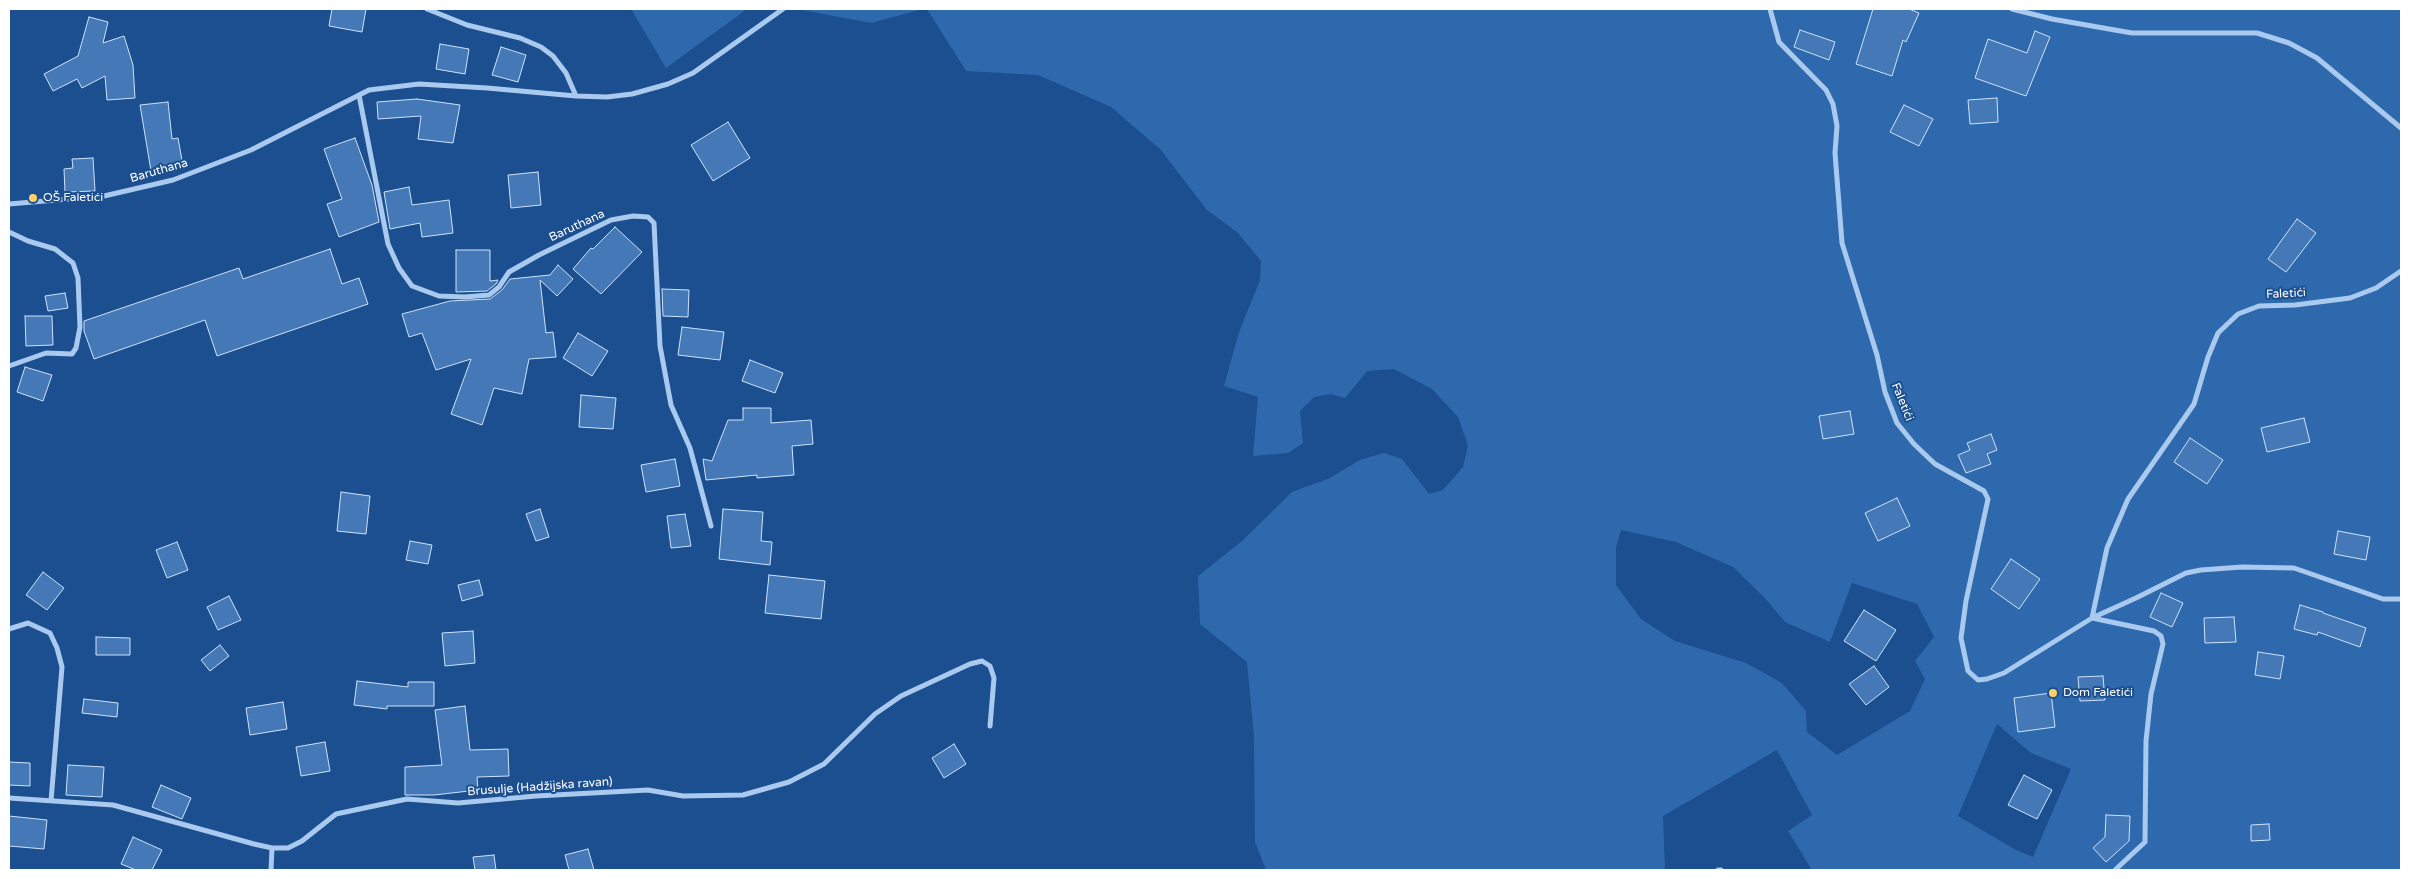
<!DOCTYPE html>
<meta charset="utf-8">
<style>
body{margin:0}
#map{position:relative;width:2410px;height:879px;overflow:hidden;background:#1b4f8f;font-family:"Varela Round",sans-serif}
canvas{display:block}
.frame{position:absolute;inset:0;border:10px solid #fff;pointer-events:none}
</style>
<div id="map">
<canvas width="2410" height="879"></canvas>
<div class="frame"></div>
</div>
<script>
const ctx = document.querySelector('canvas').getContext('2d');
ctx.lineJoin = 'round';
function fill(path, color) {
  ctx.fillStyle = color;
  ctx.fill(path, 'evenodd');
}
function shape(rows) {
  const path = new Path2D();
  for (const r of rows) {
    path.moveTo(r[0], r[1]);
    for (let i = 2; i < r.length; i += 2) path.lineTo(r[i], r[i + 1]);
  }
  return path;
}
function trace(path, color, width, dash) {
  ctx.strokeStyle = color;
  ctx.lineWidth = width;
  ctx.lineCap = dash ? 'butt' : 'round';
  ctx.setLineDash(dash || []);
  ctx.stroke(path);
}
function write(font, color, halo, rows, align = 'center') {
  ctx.font = font + ' "Varela Round",sans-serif';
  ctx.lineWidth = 4;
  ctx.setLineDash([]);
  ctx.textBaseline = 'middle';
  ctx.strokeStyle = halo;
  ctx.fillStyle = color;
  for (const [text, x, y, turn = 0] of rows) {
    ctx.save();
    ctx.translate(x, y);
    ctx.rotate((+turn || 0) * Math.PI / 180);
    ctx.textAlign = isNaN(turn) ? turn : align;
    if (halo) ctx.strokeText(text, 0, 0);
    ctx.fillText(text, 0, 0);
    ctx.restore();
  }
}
const green = shape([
 [631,9,747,9,666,68],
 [797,9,923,9,871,23],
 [927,9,2401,9,2401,870,1812,870,1788,831,1812,815,1777,750,1663,816,1665,870,1266,870,1255,842,1254,736,1247,662,1200,624,1198,576,1242,541,1292,492,1328,479,1360,460,1384,453,1402,459,1429,494,1443,490,1463,467,1468,445,1458,417,1432,389,1394,369,1367,371,1345,398,1331,394,1314,397,1300,411,1303,443,1288,453,1253,456,1258,397,1224,386,1239,332,1260,280,1261,261,1237,232,1207,210,1160,149,1111,107,1038,75,966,71],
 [1621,530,1676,542,1733,567,1764,597,1785,622,1830,642,1852,583,1917,604,1934,637,1915,661,1925,679,1910,711,1837,755,1807,732,1806,711,1782,683,1746,663,1675,641,1641,619,1616,585,1616,548],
 [1997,724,2031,753,2071,769,2033,857,2016,850,1958,816]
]);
const building = shape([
 [332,9,366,9,362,32,329,26,332,9],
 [1873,9,1909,9,1919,13,1906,42,1903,40,1892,76,1856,64,1873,9],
 [89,17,108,22,103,43,124,36,133,65,135,98,107,100,105,76,82,88,77,79,53,91,44,74,78,56,89,17],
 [1800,30,1835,42,1829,60,1794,47,1800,30],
 [2035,31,2050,37,2026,96,1975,78,1988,39,2027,53,2035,31],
 [440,44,469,49,465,74,436,69,440,44],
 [501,47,526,55,518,82,492,75,501,47],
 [1997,98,1998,122,1970,124,1968,100,1997,98],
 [417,99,460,105,453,143,418,139,421,116,378,119,377,102,417,99],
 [168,102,172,139,178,138,183,166,151,171,140,105,168,102],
 [1904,105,1933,119,1919,146,1890,132,1904,105],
 [728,122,750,158,713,181,691,145,728,122],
 [355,138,372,185,379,222,339,237,327,204,342,199,324,149,355,138],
 [93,158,95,191,65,192,64,169,73,168,72,159,93,158],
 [538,172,541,205,511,208,508,175,538,172],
 [409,187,412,205,449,200,453,233,422,237,420,223,390,229,384,192,409,187],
 [2297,219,2316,233,2286,272,2268,259,2297,219],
 [615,227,642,252,601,294,573,269,591,248,593,249,615,227],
 [330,249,342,284,359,278,368,304,217,356,205,320,94,359,84,331,84,321,239,268,243,279,330,249],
 [456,250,490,250,490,281,498,280,496,284,487,291,456,292,456,250],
 [558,265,573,279,557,296,540,280,546,333,553,332,556,357,529,359,522,394,494,388,482,425,451,414,471,359,436,370,422,333,409,337,402,314,450,301,490,299,502,290,510,279,550,275,558,265],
 [662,289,689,290,688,317,663,316,662,289],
 [65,293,68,308,48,311,45,296,65,293],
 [25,316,52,316,53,345,26,346,25,316],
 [682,327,724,332,720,360,678,355,682,327],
 [578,333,608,351,592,376,563,358,578,333],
 [750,360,783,373,775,393,742,381,750,360],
 [25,367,52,375,43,401,17,392,25,367],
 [581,395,616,398,613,429,579,427,581,395],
 [743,408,771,408,771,423,811,420,813,444,792,446,794,475,757,478,757,475,706,480,703,459,712,461,728,420,743,420,743,408],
 [1850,411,1854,434,1823,439,1819,416,1850,411],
 [2304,418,2310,442,2267,452,2261,428,2304,418],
 [1991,434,1997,450,1987,454,1991,464,1966,473,1958,455,1970,450,1967,443,1991,434],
 [2190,438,2223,460,2207,484,2174,462,2190,438],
 [675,459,680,486,646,492,641,465,675,459],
 [341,492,370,496,366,534,337,531,341,492],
 [1897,498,1910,526,1878,541,1865,513,1897,498],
 [540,509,549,537,536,541,526,514,540,509],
 [723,509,763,512,761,541,772,542,770,565,719,559,723,509],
 [685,514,691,546,671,548,667,516,685,514],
 [2338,531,2370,537,2366,560,2334,554,2338,531],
 [410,541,432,545,428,564,406,560,410,541],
 [177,542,188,570,167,578,156,550,177,542],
 [2011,559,2040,579,2019,609,1991,589,2011,559],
 [43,572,64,588,47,610,26,595,43,572],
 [769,575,825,581,821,619,765,613,769,575],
 [479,580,483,595,462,601,458,585,479,580],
 [2161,593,2183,603,2172,627,2150,617,2161,593],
 [229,596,241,620,218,630,207,607,229,596],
 [2300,605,2323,612,2323,613,2366,628,2360,647,2318,632,2317,635,2294,629,2300,605],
 [1864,610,1896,630,1876,661,1844,641,1864,610],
 [2234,617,2236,642,2205,643,2204,618,2234,617],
 [473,631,475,663,445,666,442,633,473,631],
 [96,637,130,638,130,655,96,655,96,637],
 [220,645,229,656,210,671,201,660,220,645],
 [2258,652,2284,656,2280,679,2255,675,2258,652],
 [1874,666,1889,687,1866,705,1849,684,1874,666],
 [2103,676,2105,700,2080,701,2078,677,2103,676],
 [357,681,408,687,408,682,434,682,434,706,387,706,387,709,354,705,357,681],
 [2051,693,2055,727,2018,732,2014,698,2051,693],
 [84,699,118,703,117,717,82,713,84,699],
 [283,702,287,729,250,735,246,708,283,702],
 [465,706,470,750,508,749,509,776,477,777,478,790,434,795,405,795,405,767,442,765,435,710,465,706],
 [325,742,330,771,301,776,296,747,325,742],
 [954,744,966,764,944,778,932,758,954,744],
 [9,762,30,763,30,786,9,785,9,762],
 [68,765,104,767,102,797,66,795,68,765],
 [2024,775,2052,790,2037,819,2008,805,2024,775],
 [161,785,191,798,182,819,152,807,161,785],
 [2106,815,2130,816,2129,841,2106,862,2093,848,2105,837,2106,815],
 [9,816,47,820,44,849,9,846,9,816],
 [2269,824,2270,840,2251,841,2251,825,2269,824],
 [133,837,162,850,152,870,136,870,121,864,133,837],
 [588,849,594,870,569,870,565,855,588,849],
 [494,855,496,870,475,870,473,857,494,855]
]);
const street = shape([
 [427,9,467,25,520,38,541,47,553,56,566,73,576,96],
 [1770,9,1779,42,1826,90,1833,104,1837,126,1835,153,1842,243,1877,355,1885,392,1897,423,1914,444,1935,464,1984,491,1988,499,1966,601,1961,638,1968,671,1978,680,1987,679,2004,673,2092,618,2136,598,2186,573,2201,570,2242,567,2294,568,2383,599,2401,599],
 [2012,9,2052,19,2132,33,2257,33,2289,43,2317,58,2401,128],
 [359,95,388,244,399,268,412,286,439,296,465,297,489,295,499,287,509,272,539,255,611,220,633,216,648,217,654,223,660,346,671,405,690,448,711,526],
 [9,204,104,196,173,180,251,150,369,90,419,84,487,88,576,96,607,97,632,94,668,84,693,73,783,9],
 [9,232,28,241,55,249,73,263,78,278,80,327,76,348,72,354,46,353,9,366],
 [9,629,28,623,50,633,57,648,62,667,51,801],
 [9,798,113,805,254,844,272,848,288,848,302,841,336,814,407,799,458,803,536,796,648,790,683,796,743,795,789,782,824,764,875,714,901,696,970,664,982,661,990,666,994,678,990,726],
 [271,870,272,848],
 [1718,870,1721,870],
 [2115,870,2145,842,2146,741,2151,694,2163,644,2161,636,2154,631,2092,618,2107,548,2128,499,2194,404,2208,357,2218,333,2238,314,2259,306,2295,305,2350,298,2376,288,2401,271]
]);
const markers = [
 [33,198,5,"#ffd166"],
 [2053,693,5,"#ffd166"]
];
const streetNames = [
 ["Baruthana",159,171,-16],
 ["Baruthana",577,226,-25],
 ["Faletići",2286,294,-3],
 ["Faletići",1902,402,68],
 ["Brusulje (Hadžijska ravan)",540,787,-4]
];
const poiNames = [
 ["OŠ Faletići",43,198],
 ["Dom Faletići",2063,693]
];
fill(green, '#2e69ad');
fill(building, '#4478b7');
trace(building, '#cfe3fa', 1);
trace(street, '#a9c9ee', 5);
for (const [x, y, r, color] of markers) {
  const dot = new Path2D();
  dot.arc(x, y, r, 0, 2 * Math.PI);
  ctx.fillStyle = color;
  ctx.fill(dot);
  trace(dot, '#1b4f8f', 2);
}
write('12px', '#fff', '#1b4f8f', streetNames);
write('12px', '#fff', '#1b4f8f', poiNames, 'left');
</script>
